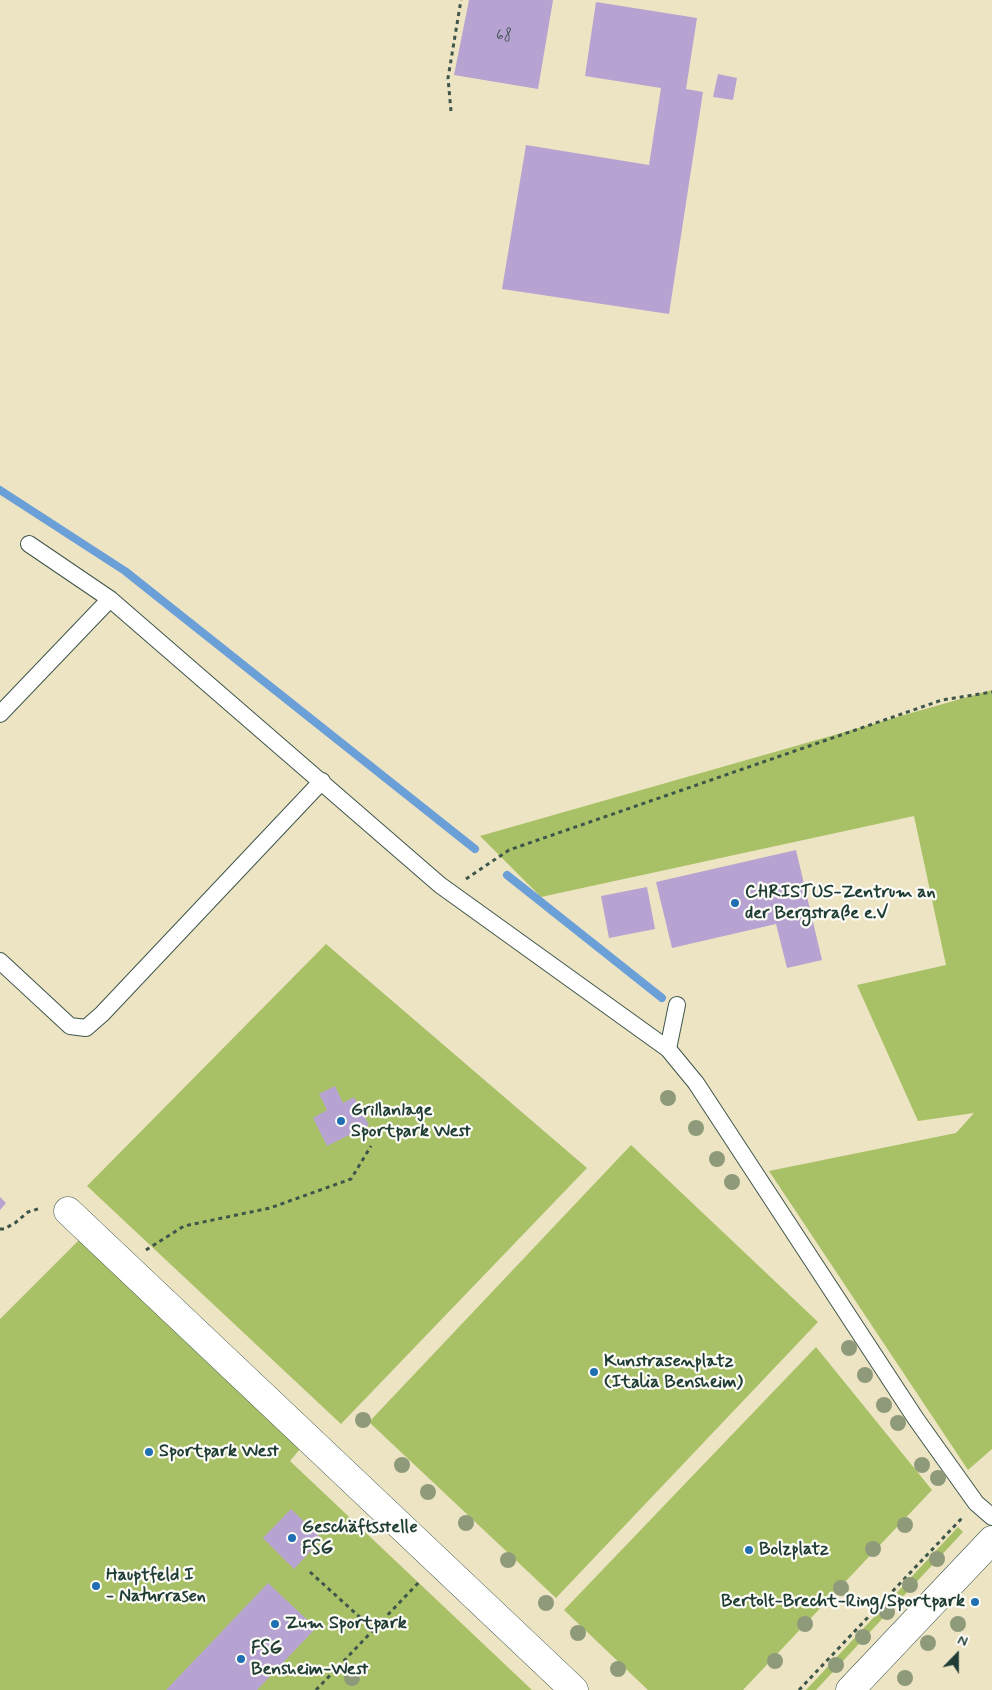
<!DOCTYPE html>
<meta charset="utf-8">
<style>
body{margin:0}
#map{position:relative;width:992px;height:1690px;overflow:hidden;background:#ede4c4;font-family:Mynerve,sans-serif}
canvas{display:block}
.north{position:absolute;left:932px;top:1630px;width:50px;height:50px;-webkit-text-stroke:4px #fdfcf7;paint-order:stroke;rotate:22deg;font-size:14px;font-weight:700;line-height:20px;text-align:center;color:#1f3d34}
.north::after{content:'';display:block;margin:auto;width:18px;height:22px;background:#1f3d34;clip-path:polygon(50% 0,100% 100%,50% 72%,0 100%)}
</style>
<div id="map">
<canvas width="992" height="1690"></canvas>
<div class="north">N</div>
</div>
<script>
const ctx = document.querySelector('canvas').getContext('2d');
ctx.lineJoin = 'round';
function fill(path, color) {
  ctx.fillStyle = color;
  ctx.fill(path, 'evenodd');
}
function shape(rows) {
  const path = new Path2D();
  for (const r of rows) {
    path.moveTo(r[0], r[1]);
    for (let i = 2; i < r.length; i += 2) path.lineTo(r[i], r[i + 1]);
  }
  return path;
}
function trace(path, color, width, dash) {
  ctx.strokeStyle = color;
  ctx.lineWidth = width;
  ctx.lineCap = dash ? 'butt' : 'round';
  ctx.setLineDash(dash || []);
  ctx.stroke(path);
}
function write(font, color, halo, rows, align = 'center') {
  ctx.font = font + ' Mynerve,sans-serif';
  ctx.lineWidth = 4.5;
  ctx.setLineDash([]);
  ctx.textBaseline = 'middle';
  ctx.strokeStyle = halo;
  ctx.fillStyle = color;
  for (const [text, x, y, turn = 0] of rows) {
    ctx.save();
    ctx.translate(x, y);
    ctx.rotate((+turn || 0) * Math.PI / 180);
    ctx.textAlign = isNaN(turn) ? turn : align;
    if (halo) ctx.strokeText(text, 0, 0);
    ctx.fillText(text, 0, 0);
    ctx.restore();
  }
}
const green = shape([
 [992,690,992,1449,968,1470,769,1171,956,1133,974,1113,918,1121,857,985,946,965,914,816,541,897,480,836],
 [326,944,587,1168,341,1424,87,1186],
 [631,1145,818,1322,556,1598,369,1422],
 [89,1230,305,1443,290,1461,532,1690,0,1690,0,1319],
 [816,1347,932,1490,743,1690,648,1690,564,1610],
 [958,1527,963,1532,816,1690,806,1690]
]);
const stream = shape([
 [0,490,125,571,475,849],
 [507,875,662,998]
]);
const building = shape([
 [469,0,553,0,538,89,454,75],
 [596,2,697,18,686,89,703,92,669,314,502,289,526,145,649,165,661,88,585,76],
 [718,74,737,78,733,100,713,97],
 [796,850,822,960,787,968,776,924,672,948,656,882],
 [647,887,655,929,609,938,601,896],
 [335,1086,343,1103,354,1097,369,1125,327,1146,313,1118,327,1110,319,1094],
 [0,1197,6,1203,0,1210],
 [291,1509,322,1539,294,1569,263,1538],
 [268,1583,316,1628,257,1690,166,1690]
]);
const path = shape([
 [451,111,448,78,461,0],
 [466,879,509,850,942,700,992,692],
 [0,1229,4,1229,15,1223,28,1212,41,1208],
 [146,1250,184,1226,270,1208,351,1179,371,1146],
 [310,1572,374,1630],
 [316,1690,421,1580],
 [799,1690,962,1518]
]);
const lane = shape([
 [29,544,110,599,440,885,668,1049],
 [0,714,110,599],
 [0,961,70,1026,86,1028,102,1014,322,781],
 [677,1005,668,1049,696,1083,916,1419,976,1503,992,1517]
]);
const street = shape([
 [68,1211,574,1690]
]);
const secondary = shape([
 [850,1690,992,1540]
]);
const trees = [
 [668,1098],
 [696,1128],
 [717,1159],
 [732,1182],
 [849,1348],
 [865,1375],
 [884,1405],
 [363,1420],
 [898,1423],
 [402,1465],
 [922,1465],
 [938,1478],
 [428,1492],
 [466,1523],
 [905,1525],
 [873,1549],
 [937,1559],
 [508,1560],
 [910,1585],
 [841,1588],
 [546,1603],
 [887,1612],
 [805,1624],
 [958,1624],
 [578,1633],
 [863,1637],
 [928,1643],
 [775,1661],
 [836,1665],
 [618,1669],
 [352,1678],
 [905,1678]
];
const markers = [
 [735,903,5,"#1f6fb2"],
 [341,1121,5,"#1f6fb2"],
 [594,1372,5,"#1f6fb2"],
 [149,1452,5,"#1f6fb2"],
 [292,1538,5,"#1f6fb2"],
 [749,1550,5,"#1f6fb2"],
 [96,1586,5,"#1f6fb2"],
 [975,1602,5,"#1f6fb2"],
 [275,1624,5,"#1f6fb2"],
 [241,1659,5,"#1f6fb2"]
];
const numberNames = [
 ["68",504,37]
];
const poiNames = [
 ["CHRISTUS-Zentrum an",745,893],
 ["der Bergstraße e.V",745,914],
 ["Grillanlage",351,1111],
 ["Sportpark West",351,1132],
 ["Kunstrasenplatz",604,1362],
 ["(Italia Bensheim)",604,1383],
 ["Sportpark West",159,1452],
 ["Geschäftsstelle",302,1528],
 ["FSG",302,1549],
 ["Bolzplatz",759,1550],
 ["Hauptfeld I",106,1576],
 ["- Naturrasen",106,1597],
 ["Bertolt-Brecht-Ring/Sportpark",965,1602,"right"],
 ["Zum Sportpark",285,1624],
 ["FSG",251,1649],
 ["Bensheim-West",251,1670]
];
fill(green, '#a9c166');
trace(stream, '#6a9fd7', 8);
fill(building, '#b7a3d1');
trace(lane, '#3e564a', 18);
trace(street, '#3e564a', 29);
trace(secondary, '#3e564a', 29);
trace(path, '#3e564a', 3, [4, 4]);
trace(lane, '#fff', 16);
trace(street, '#fff', 28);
trace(secondary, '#fff', 28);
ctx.fillStyle = '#8f9a7b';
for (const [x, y] of trees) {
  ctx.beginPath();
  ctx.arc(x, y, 8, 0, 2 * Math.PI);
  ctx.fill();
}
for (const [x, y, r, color] of markers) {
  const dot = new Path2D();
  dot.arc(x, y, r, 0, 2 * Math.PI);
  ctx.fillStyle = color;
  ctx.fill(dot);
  trace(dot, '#fdfcf7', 2);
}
write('15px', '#45565b', null, numberNames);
write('bold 18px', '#1f3d34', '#fdfcf7', poiNames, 'left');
</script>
